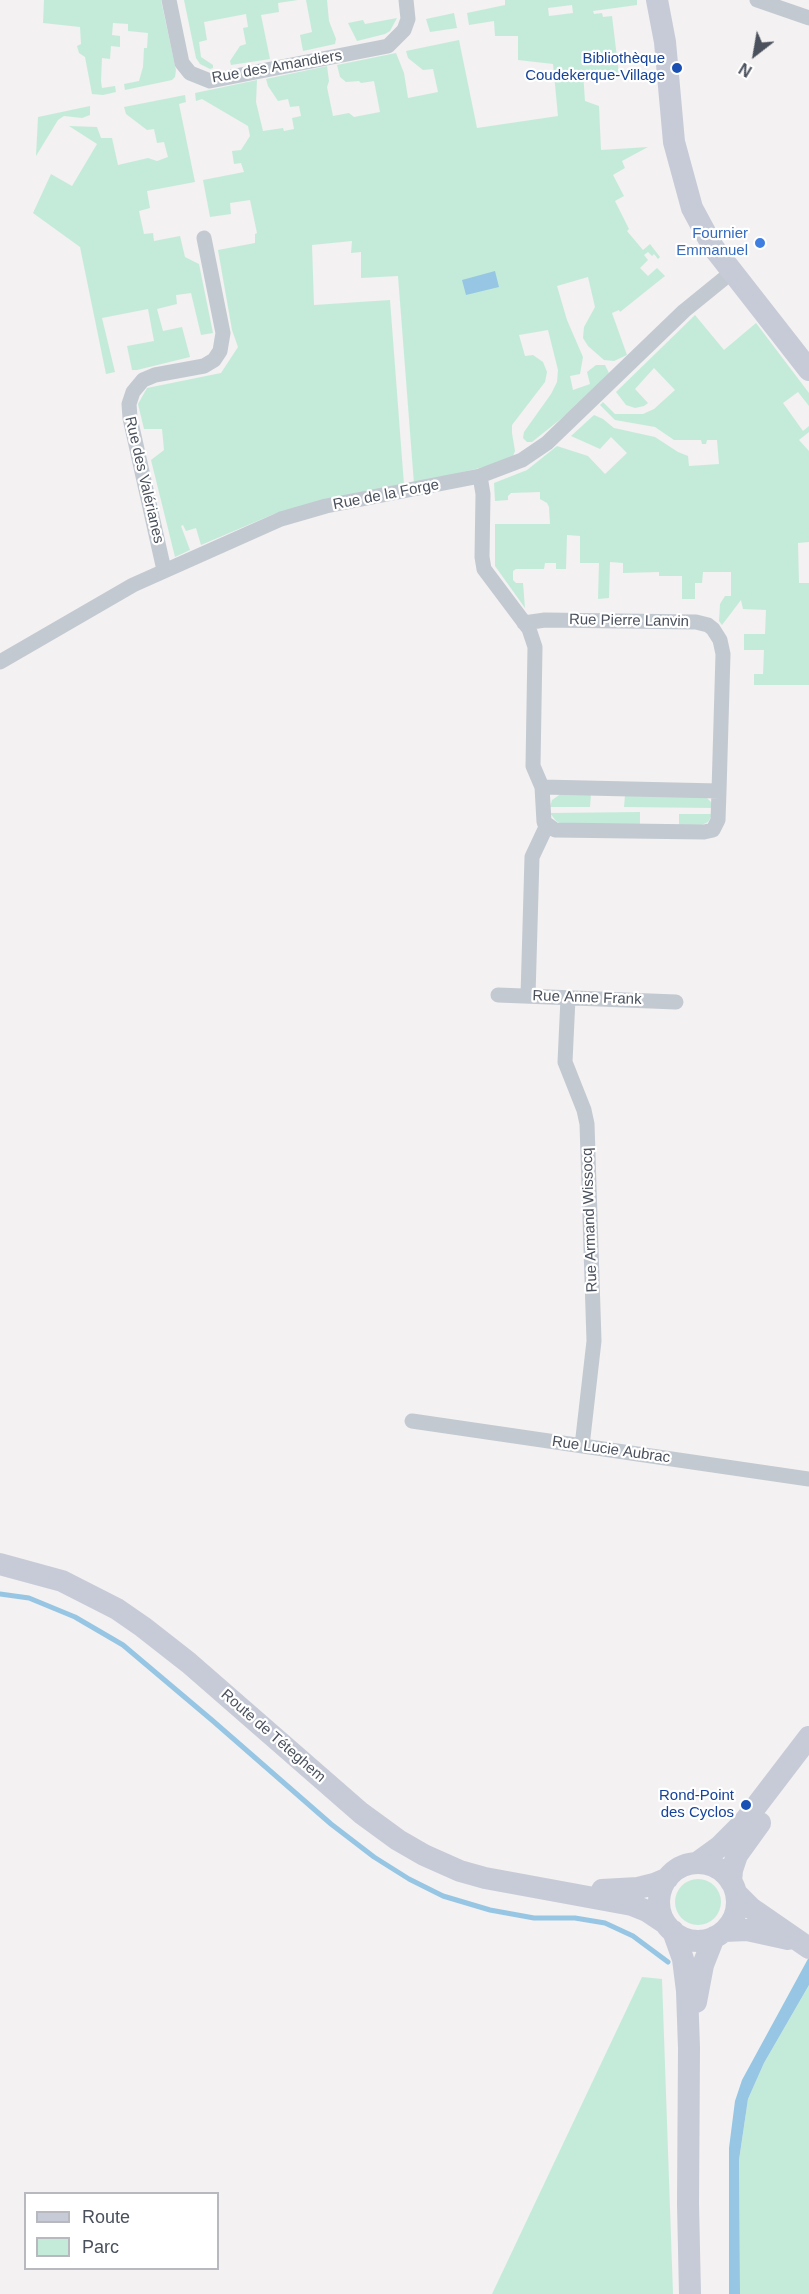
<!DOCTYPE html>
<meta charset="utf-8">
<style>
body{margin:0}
#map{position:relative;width:809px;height:2294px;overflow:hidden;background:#f3f1f1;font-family:Helvetica,sans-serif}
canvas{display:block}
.legend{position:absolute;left:24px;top:2192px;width:195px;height:78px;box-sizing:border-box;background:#fff;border:2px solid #b7b9be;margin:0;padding:8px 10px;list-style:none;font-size:18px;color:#4a515c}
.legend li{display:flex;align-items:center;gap:12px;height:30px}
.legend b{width:30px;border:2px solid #b7b9be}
.north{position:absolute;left:725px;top:24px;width:60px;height:60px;-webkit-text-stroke:4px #fff;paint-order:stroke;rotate:211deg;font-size:16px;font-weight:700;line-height:24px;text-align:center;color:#4a515c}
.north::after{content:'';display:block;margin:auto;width:21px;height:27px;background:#4a515c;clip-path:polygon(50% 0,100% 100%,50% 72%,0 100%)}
</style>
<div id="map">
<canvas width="809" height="2294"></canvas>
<ul class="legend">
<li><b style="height:8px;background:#c6cbd7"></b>Route</li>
<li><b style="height:16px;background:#c4ebda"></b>Parc</li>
</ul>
<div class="north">N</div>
</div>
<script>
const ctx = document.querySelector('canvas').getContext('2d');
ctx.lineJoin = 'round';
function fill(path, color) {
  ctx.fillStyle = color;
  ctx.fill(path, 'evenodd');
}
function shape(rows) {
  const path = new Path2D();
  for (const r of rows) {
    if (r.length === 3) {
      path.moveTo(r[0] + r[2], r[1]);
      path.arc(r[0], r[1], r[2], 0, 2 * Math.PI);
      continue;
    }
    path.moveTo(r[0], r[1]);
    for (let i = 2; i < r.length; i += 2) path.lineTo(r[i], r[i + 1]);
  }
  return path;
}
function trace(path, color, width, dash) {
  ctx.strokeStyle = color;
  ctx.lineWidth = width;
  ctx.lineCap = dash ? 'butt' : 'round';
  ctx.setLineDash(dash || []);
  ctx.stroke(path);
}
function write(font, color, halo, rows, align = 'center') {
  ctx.font = font + ' Helvetica,sans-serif';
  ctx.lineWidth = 4.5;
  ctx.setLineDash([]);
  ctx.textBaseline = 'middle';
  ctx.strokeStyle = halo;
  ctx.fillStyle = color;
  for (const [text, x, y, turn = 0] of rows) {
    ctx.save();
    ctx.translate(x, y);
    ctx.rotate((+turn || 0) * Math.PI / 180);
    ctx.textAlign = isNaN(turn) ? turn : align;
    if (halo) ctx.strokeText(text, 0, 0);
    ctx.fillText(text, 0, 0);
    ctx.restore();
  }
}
const green = shape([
 [44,0,161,0,176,70,175,77,172,80,125,90,124,84,139,81,143,67,144,48,147,48,148,33,128,31,128,24,113,23,112,35,120,36,120,47,111,46,110,59,102,58,101,81,102,88,115,86,116,92,103,95,92,94,85,57,79,53,77,46,81,44,80,27,43,23],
 [184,0,298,0,278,3,279,12,261,15,270,59,231,65,230,61,240,46,246,44,243,28,248,27,246,14,204,22,207,40,199,42,201,57,213,65,213,68,210,69,200,64,196,58],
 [306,0,327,0,329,21,336,39,335,44,303,51,300,35,312,32],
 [505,0,637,0,637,5,593,11,594,14,602,13,603,17,612,16,619,74,591,76,590,72,583,72,585,101,599,106,601,150,648,147,622,161,625,168,613,175,624,196,615,201,629,229,627,231,643,250,650,244,660,257,658,259,654,254,652,256,648,252,644,255,648,260,640,268,648,276,657,268,665,276,620,312,619,310,612,313,627,355,614,361,604,360,588,346,583,338,584,327,595,307,588,277,557,286,567,320,583,357,580,374,570,376,573,390,590,384,587,372,596,365,605,365,609,373,577,406,532,442,527,442,523,438,524,432,551,394,557,382,558,370,548,330,519,335,525,356,533,355,543,362,547,372,545,382,512,425,512,433,515,451,513,456,488,466,414,484,398,276,361,278,361,252,351,253,352,241,312,245,314,305,390,300,404,485,323,500,274,514,201,545,196,528,186,531,183,525,181,526,190,550,175,557,151,460,164,450,162,429,144,429,138,404,147,388,221,373,238,347,232,330,218,250,255,243,255,234,257,233,250,200,230,203,231,214,210,217,203,180,244,172,241,163,234,164,232,151,241,150,250,136,248,126,202,99,196,101,195,93,257,80,256,102,263,131,283,128,284,131,294,129,292,118,301,116,299,106,290,107,288,99,278,101,268,86,266,79,327,66,329,81,327,87,333,116,349,113,354,117,380,112,374,81,361,83,359,81,346,82,340,77,337,65,396,53,404,73,408,98,438,92,433,69,423,70,408,58,406,51,459,40,477,128,558,116,553,64,518,60,518,36,495,36,494,21,469,25,467,13,505,5],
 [572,5,573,13,549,16,548,8],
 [454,13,457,28,430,32,426,19],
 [397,18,390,31,385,34,357,41,348,23,363,20,365,24],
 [185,95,186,102,179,104,195,182,147,191,150,208,139,211,144,234,153,233,154,241,180,236,185,257,199,264,213,333,201,335,191,293,176,295,177,304,157,309,163,331,182,327,190,357,137,370,132,370,127,346,154,341,148,309,102,318,115,372,106,374,80,247,33,213,51,174,72,186,97,144,69,126,97,127,101,138,112,138,118,165,148,158,157,161,168,157,164,142,157,143,154,129,147,130,126,114,124,107],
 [90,106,90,115,82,118,64,116,58,120,36,156,38,117],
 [695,315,724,350,756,323,809,393,809,406,798,392,783,403,803,431,809,426,809,432,799,440,809,451,809,542,798,543,799,583,809,583,809,685,754,685,754,674,763,674,764,650,744,650,744,634,765,634,766,610,743,609,741,600,722,625,719,621,720,604,725,596,731,596,731,572,703,572,702,583,695,583,695,599,682,599,682,576,659,576,659,572,623,573,623,563,610,562,609,598,598,599,599,563,580,563,580,536,567,535,566,569,556,569,556,563,545,563,544,569,516,569,513,571,513,580,516,583,523,583,525,608,495,566,495,524,550,524,549,507,547,503,540,499,540,492,511,493,508,496,508,500,495,501,494,483,527,470,557,446,588,456,605,474,627,453,611,437,600,449,571,436,594,415,603,419,614,428,655,437,678,452,688,456,689,466,719,464,717,440,707,440,706,444,702,444,701,440,674,440,655,427,615,420,600,405,603,402,615,414,643,414,654,409,675,390,654,368,635,389,648,403,644,406,635,408,626,405,616,392],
 [562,793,591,794,590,807,550,807,552,800],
 [625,795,706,797,713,804,713,808,624,807],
 [640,812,640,825,561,824,556,821,550,813],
 [679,814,713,814,708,822,702,825,679,826],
 [698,1902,23],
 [642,1977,662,1979,673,2294,492,2294],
 [809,1985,809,2294,740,2294,739,2160,748,2099,764,2063]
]);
const water = shape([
 [495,271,499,287,466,295,462,280],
 [809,1957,809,1985,764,2063,748,2099,739,2160,740,2294,729,2294,729,2148,735,2101,742,2080]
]);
const stream = shape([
 [0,1594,29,1598,75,1617,123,1645,213,1721,331,1824,374,1857,409,1879,443,1896,490,1910,534,1918,575,1918,605,1923,633,1936,668,1962]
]);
const street = shape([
 [169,0,182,63,190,73,210,81,388,46,404,30,408,19,406,0],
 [757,0,809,18],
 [480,476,483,494,482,557,484,569,529,629,535,647,533,766,542,787,544,822,555,830,704,832,713,830,718,820,719,791,542,787],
 [164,570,130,418,129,404,133,392,143,380,155,375,204,366,214,360,220,351,223,333,204,238],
 [524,623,545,620,696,622,708,625,713,629,720,640,723,654,719,791],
 [0,662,133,585,281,519,326,506,480,476,522,460,547,443,684,311,732,272],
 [498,995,676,1002],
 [528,996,532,857,547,825],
 [568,998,565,1062,584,1110,587,1124,594,1341,582,1446],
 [412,1421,809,1479]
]);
const secondary = shape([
 [657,0,665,42,674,142,692,208,713,247,809,370],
 [0,1564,62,1581,117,1609,143,1627,189,1663,361,1813,398,1840,424,1855,460,1871,485,1878,632,1905,647,1911,665,1923],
 [697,1863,719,1847,744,1822,809,1737],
 [698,1902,39],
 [731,1882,732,1870,737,1855,760,1823],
 [602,1890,638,1888,654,1884,668,1878],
 [736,1893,751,1908,809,1948],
 [673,1931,683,1959,687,1991,689,2048,688,2204,690,2294],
 [724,1931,747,1930,788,1939],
 [696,2002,703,1965,714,1937]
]);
const markers = [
 [677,68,6,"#1a4fb4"],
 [760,243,6,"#3f7fe0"],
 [746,1805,6,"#1a4fb4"]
];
const transitNames = [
 ["Bibliothèque",665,59],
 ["Coudekerque-Village",665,76],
 ["Rond-Point",734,1796],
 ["des Cyclos",734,1813]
];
const streetNames = [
 ["Rue des Amandiers",277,67,-10],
 ["Rue des Valérianes",144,480,77],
 ["Rue de la Forge",386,495,-11],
 ["Rue Pierre Lanvin",629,621,1],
 ["Rue Anne Frank",587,998,2],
 ["Rue Armand Wissocq",590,1220,-92],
 ["Rue Lucie Aubrac",611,1450,8],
 ["Route de Téteghem",273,1736,41]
];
const shopNames = [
 ["Fournier",748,234],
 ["Emmanuel",748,251]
];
fill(green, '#c4ebda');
fill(water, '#96c6e3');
trace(stream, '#96c6e3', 5);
trace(street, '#c3c9d1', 15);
trace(secondary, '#c6cbd7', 22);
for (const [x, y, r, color] of markers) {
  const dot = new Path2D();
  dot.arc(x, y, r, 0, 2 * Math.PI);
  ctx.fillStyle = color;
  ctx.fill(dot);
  trace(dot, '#fff', 2);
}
write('15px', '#164399', '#fff', transitNames, 'right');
write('15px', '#4a515c', '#fff', streetNames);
write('15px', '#366cbe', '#fff', shopNames, 'right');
</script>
